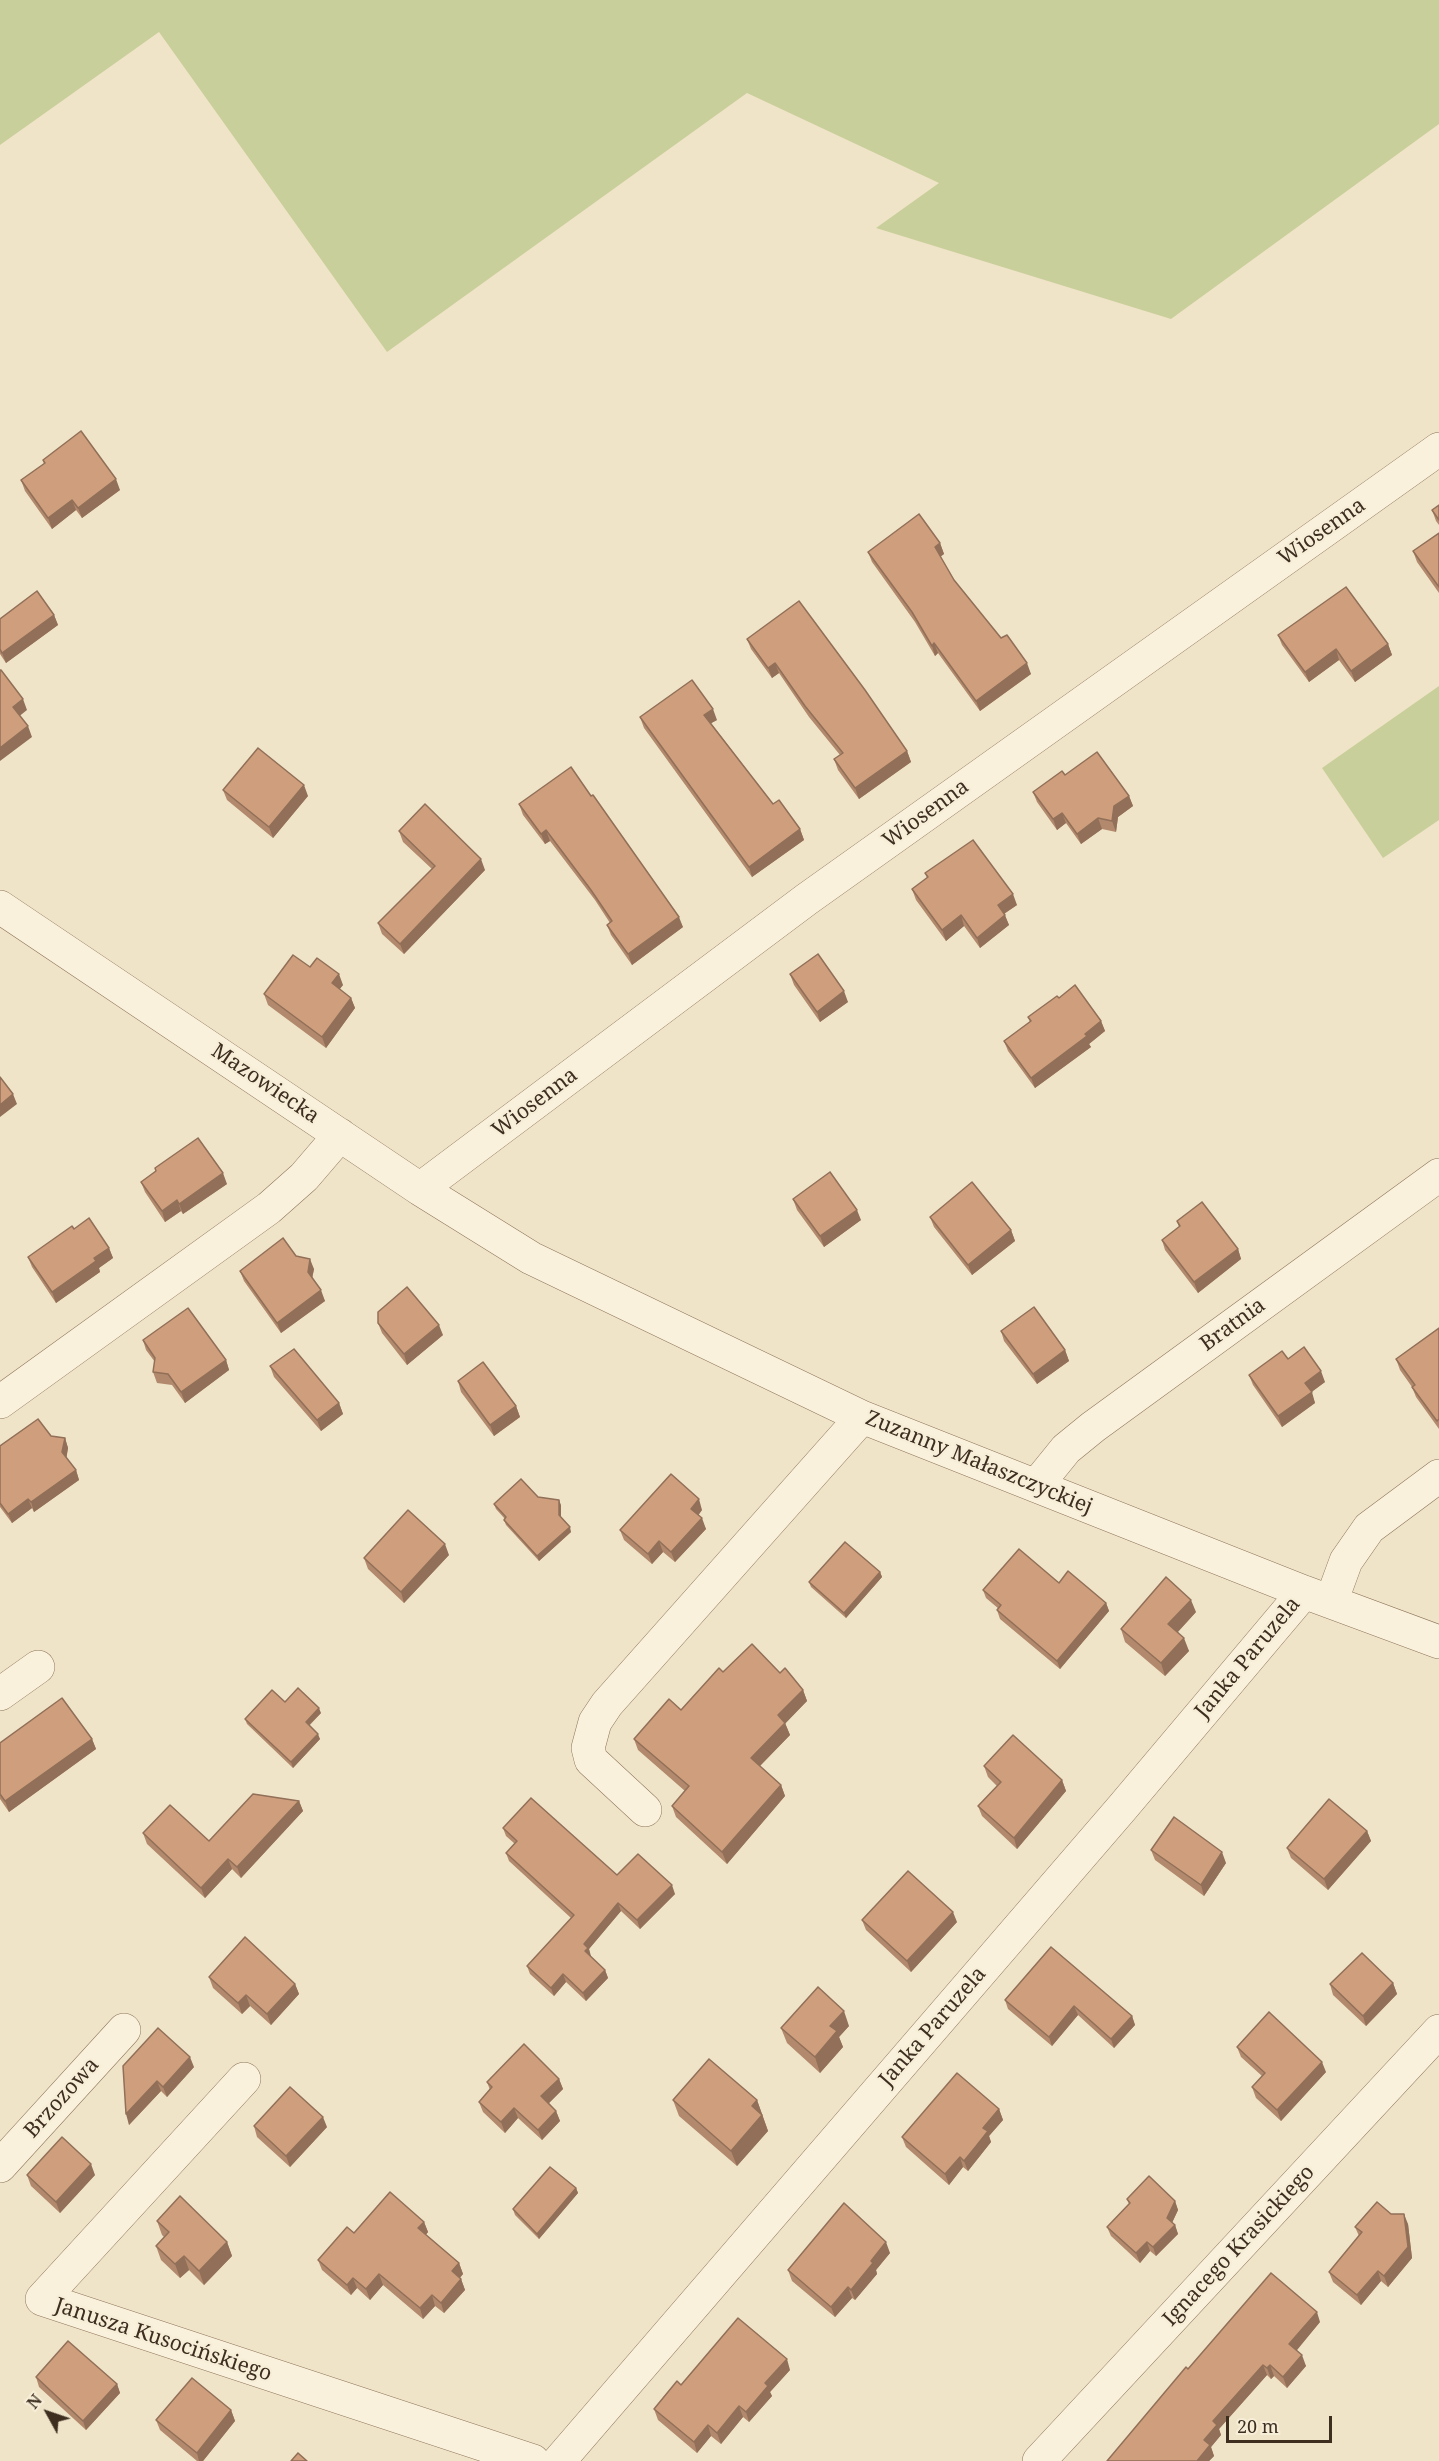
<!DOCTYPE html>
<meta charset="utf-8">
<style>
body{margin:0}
#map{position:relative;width:1439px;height:2461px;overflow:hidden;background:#f0e4c8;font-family:"Noto Serif",serif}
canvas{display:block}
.north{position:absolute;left:18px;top:2383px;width:60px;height:60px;-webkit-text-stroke:4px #f7eed8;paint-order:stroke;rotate:310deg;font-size:16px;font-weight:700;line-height:24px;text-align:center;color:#3d2e20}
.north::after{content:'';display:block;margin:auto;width:21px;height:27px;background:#3d2e20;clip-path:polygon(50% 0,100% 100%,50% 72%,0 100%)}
.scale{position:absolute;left:1226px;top:2416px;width:106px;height:27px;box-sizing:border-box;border:3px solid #3d2e20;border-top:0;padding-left:8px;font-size:18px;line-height:21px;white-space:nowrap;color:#3d2e20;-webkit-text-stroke:4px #f7eed8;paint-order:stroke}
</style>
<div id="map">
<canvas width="1439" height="2461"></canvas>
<div class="north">N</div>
<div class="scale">20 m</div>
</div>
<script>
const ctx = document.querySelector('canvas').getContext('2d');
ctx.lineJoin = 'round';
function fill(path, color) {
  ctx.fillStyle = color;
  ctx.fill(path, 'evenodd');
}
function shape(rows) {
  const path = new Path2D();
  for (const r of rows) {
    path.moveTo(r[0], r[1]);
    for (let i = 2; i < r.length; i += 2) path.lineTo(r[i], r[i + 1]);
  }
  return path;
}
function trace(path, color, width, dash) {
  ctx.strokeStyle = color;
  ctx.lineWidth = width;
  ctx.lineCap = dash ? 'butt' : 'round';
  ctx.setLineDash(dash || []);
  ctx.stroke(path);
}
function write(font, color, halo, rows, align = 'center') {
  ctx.font = font + ' "Noto Serif",serif';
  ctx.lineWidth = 4.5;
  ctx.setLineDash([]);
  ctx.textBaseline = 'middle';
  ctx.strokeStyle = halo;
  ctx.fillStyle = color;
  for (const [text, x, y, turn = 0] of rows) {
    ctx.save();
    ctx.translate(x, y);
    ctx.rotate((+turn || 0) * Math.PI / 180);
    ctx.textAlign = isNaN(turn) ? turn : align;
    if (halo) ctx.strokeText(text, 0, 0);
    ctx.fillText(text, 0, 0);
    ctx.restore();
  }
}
const green = shape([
 [0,0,1439,0,1439,124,1171,319,876,228,939,183,747,93,387,352,159,32,0,145],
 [1439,686,1439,820,1383,858,1322,768]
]);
const minor = shape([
 [0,907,420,1189,531,1258,862,1417,1304,1592,1439,1642],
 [420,1189,807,899,1439,449],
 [0,1402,269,1208,304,1177,340,1135],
 [1036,1486,1066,1449,1093,1427,1439,1175],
 [1331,1602,1346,1561,1369,1528,1439,1476],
 [0,1694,38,1667],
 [645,1810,591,1760,588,1748,595,1722,607,1704,862,1417],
 [244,2079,42,2299,533,2461],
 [0,2166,124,2030],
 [559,2461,1122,1808,1304,1592],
 [1039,2461,1439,2031]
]);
const wall = shape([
 [43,460,120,490,82,518,76,510,52,529,25,491,21,480,44,464],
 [1439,505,1439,525,1436,521,1432,510],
 [1439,533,1439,593,1417,562,1413,551],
 [940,543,944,554,940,556,954,580,1001,638,1031,674,980,711,938,653,935,656,915,622,872,562,868,552],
 [54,615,58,625,6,663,0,654,0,619],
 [1278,635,1388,644,1392,655,1355,682,1339,660,1309,682,1282,645],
 [747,639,907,751,911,762,859,799,838,770,834,759,840,755,809,717,779,673,772,678,751,649],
 [640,717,717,720,711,723,773,804,800,829,804,840,752,877,644,728],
 [1065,775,1129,796,1133,806,1118,817,1116,832,1102,829,1081,844,1066,823,1057,830,1037,802,1033,792],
 [223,790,308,796,273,838,227,800],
 [519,804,683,927,632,965,611,935,607,925,610,923,595,900,550,841,545,844,523,815],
 [399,831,485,870,404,954,382,934,378,923,432,869,403,842],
 [925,873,1017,905,1004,914,1009,925,980,948,964,926,946,941,916,900,912,889,927,878],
 [310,967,343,985,339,989,351,998,355,1008,326,1048,268,1005,264,994],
 [790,974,848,1002,820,1022,794,985],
 [1059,998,1101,1021,1105,1031,1089,1044,1091,1047,1035,1088,1008,1051,1004,1041,1030,1022,1028,1017],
 [155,1168,227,1184,183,1214,181,1211,165,1222,145,1192,141,1182,156,1171],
 [793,1199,861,1220,824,1247,797,1210],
 [930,1217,1011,1230,1015,1241,972,1275,934,1227],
 [1177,1221,1238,1249,1241,1259,1198,1293,1165,1250,1162,1240,1179,1227],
 [74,1229,109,1248,113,1258,99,1268,100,1272,56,1303,32,1267,28,1257],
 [296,1256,314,1269,312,1279,325,1301,281,1333,244,1281,240,1271],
 [378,1323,443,1335,407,1365,382,1333],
 [1439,1328,1439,1429,1416,1397,1412,1387,1400,1370,1396,1359],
 [1001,1331,1065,1350,1069,1361,1037,1384,1004,1341],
 [143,1340,226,1360,229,1370,185,1403,172,1385,157,1383,153,1372,155,1362,146,1350],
 [1288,1359,1325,1382,1311,1392,1315,1403,1282,1427,1253,1385,1249,1375],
 [270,1366,339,1403,343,1414,321,1431,274,1377],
 [458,1381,516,1406,520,1417,494,1436,461,1392],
 [51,1436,65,1438,68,1448,66,1458,76,1470,79,1480,34,1512,32,1508,12,1523,0,1507,0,1446],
 [538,1497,561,1505,561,1517,571,1532,539,1561,506,1525,504,1520,505,1519,496,1509,494,1504],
 [702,1510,698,1515,706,1529,675,1562,663,1552,652,1564,624,1540,620,1530],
 [449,1555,404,1603,368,1569,364,1558],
 [880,1572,882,1577,846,1618,811,1587,809,1582],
 [1059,1583,1106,1603,1109,1611,1060,1669,1000,1619,997,1610,999,1609,986,1598,983,1590],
 [1196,1612,1178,1632,1189,1651,1165,1676,1125,1642,1121,1629],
 [723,1672,780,1673,803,1690,807,1701,785,1723,790,1735,760,1766,781,1785,785,1796,727,1864,676,1817,672,1806,685,1791,638,1750,634,1739,681,1710],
 [285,1702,321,1713,309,1726,320,1739,293,1768,247,1724,245,1719],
 [92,1739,96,1749,9,1812,0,1799,0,1743],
 [984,1766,1062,1780,1066,1791,1017,1849,982,1816,978,1806,997,1786,988,1777],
 [299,1801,303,1811,241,1878,232,1869,205,1898,147,1844,143,1833,209,1841],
 [503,1828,617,1875,675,1894,640,1929,621,1911,589,1949,590,1956,605,1970,608,1978,586,2001,566,1982,554,1996,530,1974,527,1966,571,1918,509,1861,506,1853,515,1844,506,1836],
 [1367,1831,1371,1841,1328,1890,1291,1858,1287,1848],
 [1151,1850,1226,1863,1204,1896,1155,1860],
 [862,1920,957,1922,911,1972,866,1930],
 [1051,1947,1132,2016,1135,2025,1114,2048,1078,2015,1052,2046,1008,2009,1005,2000],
 [209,1977,295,1984,299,1994,271,2025,250,2006,242,2014,213,1988],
 [1393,1983,1397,1994,1366,2026,1333,1995,1330,1984],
 [849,2026,839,2037,843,2047,820,2073,787,2043,781,2028],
 [1237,2047,1326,2072,1281,2121,1256,2098,1252,2087,1262,2076,1241,2057],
 [123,2066,194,2067,167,2097,161,2091,129,2125],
 [559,2079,563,2089,549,2103,556,2111,560,2121,542,2140,518,2118,505,2133,483,2112,479,2102,490,2090,487,2082],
 [673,2100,757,2100,768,2131,737,2166,679,2116],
 [999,2109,1003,2120,989,2136,991,2142,968,2171,963,2167,949,2185,906,2147,902,2137],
 [254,2126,327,2127,290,2167,257,2137],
 [27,2175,95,2175,60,2213,31,2186],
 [576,2188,578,2193,539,2239,515,2215,513,2209],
 [1127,2199,1175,2201,1178,2210,1172,2223,1175,2225,1178,2234,1156,2256,1150,2251,1140,2263,1111,2236,1107,2227,1129,2204],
 [1391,2214,1408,2224,1412,2258,1388,2287,1381,2281,1361,2305,1333,2282,1329,2272,1359,2236,1355,2227],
 [157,2221,227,2242,232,2256,204,2285,189,2270,180,2278,161,2260,156,2246,164,2237,162,2235],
 [424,2222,428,2232,426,2235,459,2263,463,2274,460,2278,461,2279,465,2290,444,2313,435,2306,423,2319,383,2285,370,2300,357,2288,351,2295,322,2270,318,2260,354,2233],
 [890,2253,876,2270,877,2274,855,2300,852,2298,835,2317,792,2281,788,2270],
 [1320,2322,1296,2350,1306,2366,1287,2388,1274,2376,1271,2379,1267,2375,1219,2429,1221,2435,1211,2447,1214,2456,1209,2461,1188,2369],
 [790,2370,770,2392,772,2396,749,2422,743,2417,721,2444,711,2436,697,2453,658,2420,654,2409,681,2385],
 [36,2377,117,2384,120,2393,86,2430,39,2387],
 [231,2410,235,2421,203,2461,197,2461,160,2430,156,2420]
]);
const shadedWall = shape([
 [116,479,120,490,82,518,78,508],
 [72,500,76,510,52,529,48,518],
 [940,543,944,554,939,558,935,547],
 [54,615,58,625,6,663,2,653],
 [934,643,938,653,935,656,932,646],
 [1388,644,1392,655,1355,682,1351,671],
 [1336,649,1339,660,1309,682,1305,672],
 [775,663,779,673,772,678,768,668],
 [1027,663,1031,674,980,711,976,701],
 [23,699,27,710,17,718,13,707],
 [713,709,717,720,708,725,704,715],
 [28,726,32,737,0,761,0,748],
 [907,751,911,762,859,799,855,788],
 [304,785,308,796,273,838,269,827],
 [1129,796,1133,806,1118,817,1116,832,1112,821,1114,806],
 [1062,813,1066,823,1057,830,1053,819],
 [1098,818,1102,829,1081,844,1077,834],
 [800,829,804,840,752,877,749,867],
 [546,830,550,841,545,844,541,834],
 [481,859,485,870,404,954,400,944],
 [1013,894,1017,905,1002,915,998,905],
 [961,915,964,926,946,941,942,930],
 [1005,915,1009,925,980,948,977,938],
 [679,917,683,927,632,965,628,954],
 [339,974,343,985,336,994,332,983],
 [844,991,848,1002,820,1022,817,1012],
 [351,998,355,1008,326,1048,322,1037],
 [1101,1021,1105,1031,1089,1044,1091,1047,1035,1088,1031,1078],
 [13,1094,17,1104,0,1117,0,1105],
 [223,1173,227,1184,183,1214,179,1204],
 [177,1200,181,1211,165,1222,162,1211],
 [857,1210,861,1220,824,1247,820,1236],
 [1011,1230,1015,1241,972,1275,968,1265],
 [109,1248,113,1258,99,1268,100,1272,56,1303,52,1292,94,1258],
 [1238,1249,1241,1259,1198,1293,1194,1282],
 [310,1259,314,1269,311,1283,308,1272],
 [321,1290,325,1301,281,1333,277,1323],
 [439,1325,443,1335,407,1365,404,1354],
 [1065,1350,1069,1361,1037,1384,1033,1374],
 [226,1360,229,1370,185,1403,181,1392],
 [1321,1371,1325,1382,1309,1394,1305,1383],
 [1312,1392,1315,1403,1282,1427,1278,1416],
 [339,1403,343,1414,321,1431,317,1420],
 [516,1406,520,1417,494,1436,490,1425],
 [65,1438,68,1448,66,1461,62,1452],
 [76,1470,79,1480,34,1512,31,1502],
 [28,1499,32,1508,12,1523,8,1514],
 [699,1499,702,1510,695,1520,691,1509],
 [559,1500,561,1505,561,1520,559,1515],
 [702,1518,706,1529,675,1562,671,1552],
 [570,1527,571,1532,539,1561,537,1556],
 [659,1541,663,1552,652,1564,648,1554],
 [445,1544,449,1555,404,1603,401,1592],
 [880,1572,882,1577,846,1618,844,1613],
 [1191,1600,1196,1612,1173,1637,1168,1624],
 [1106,1603,1109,1611,1060,1669,1057,1661],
 [1184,1638,1189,1651,1165,1676,1161,1663],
 [803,1690,807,1701,782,1727,778,1715],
 [319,1708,321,1713,307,1727,306,1722],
 [785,1723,790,1735,756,1770,751,1758],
 [318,1734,320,1739,293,1768,291,1762],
 [92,1739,96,1749,9,1812,5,1801],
 [1062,1780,1066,1791,1017,1849,1014,1838],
 [781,1785,785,1796,727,1864,722,1852],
 [299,1801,303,1811,241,1878,237,1867],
 [1367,1831,1371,1841,1328,1890,1324,1879],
 [1222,1852,1226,1863,1204,1896,1201,1885],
 [228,1859,232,1869,205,1898,201,1888],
 [672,1885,675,1894,640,1929,637,1920],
 [618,1903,621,1911,589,1949,591,1956,588,1959,585,1951,584,1944],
 [953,1912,957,1922,911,1972,907,1961],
 [605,1970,608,1978,586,2001,583,1993],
 [563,1974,566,1982,554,1996,551,1988],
 [1393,1983,1397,1994,1366,2026,1363,2016],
 [295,1984,299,1994,271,2025,267,2014],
 [246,1995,250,2006,242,2014,238,2003],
 [1074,2006,1078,2015,1052,2046,1049,2037],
 [844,2011,849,2026,839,2037,843,2047,820,2073,815,2057,830,2026],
 [1132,2016,1135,2025,1114,2048,1111,2039],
 [190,2057,194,2067,167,2097,163,2087],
 [1322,2062,1326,2072,1281,2121,1277,2110],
 [559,2079,563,2089,545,2107,541,2096],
 [157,2081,161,2091,129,2125,126,2114],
 [757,2100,768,2131,737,2166,731,2151,752,2106],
 [514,2108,518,2118,505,2133,501,2122],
 [999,2109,1003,2120,989,2136,991,2142,968,2171,964,2161,983,2128],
 [556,2111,560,2121,542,2140,538,2130],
 [323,2117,327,2127,290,2167,286,2156],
 [960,2157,963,2167,949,2185,945,2174],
 [91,2164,95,2175,60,2213,56,2202],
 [576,2188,578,2193,539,2239,537,2234],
 [1175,2201,1178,2210,1170,2227,1167,2218],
 [1404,2214,1408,2224,1412,2258,1388,2287,1384,2276],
 [424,2222,428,2232,422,2239,418,2228],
 [1175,2225,1178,2234,1156,2256,1153,2247],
 [227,2242,232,2256,204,2285,199,2271],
 [886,2242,890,2253,876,2270,877,2274,855,2300,851,2290,871,2261],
 [1147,2242,1150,2251,1140,2263,1136,2253],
 [184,2256,189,2270,180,2278,175,2264],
 [459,2263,463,2274,456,2282,452,2271],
 [1378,2271,1381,2281,1361,2305,1357,2295],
 [379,2274,383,2285,370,2300,366,2289],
 [353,2278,357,2288,351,2295,347,2285],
 [461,2279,465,2290,444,2313,441,2303],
 [848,2287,852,2298,835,2317,831,2307],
 [432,2295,435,2306,423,2319,420,2308],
 [1317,2312,1320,2322,1293,2355,1289,2344],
 [1302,2355,1306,2366,1287,2388,1283,2377],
 [787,2359,790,2370,770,2392,772,2396,749,2422,746,2412,765,2383],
 [1263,2365,1267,2375,1219,2429,1221,2435,1211,2447,1214,2456,1209,2461,1197,2461,1204,2440,1213,2421],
 [1270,2365,1274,2376,1271,2379,1267,2368],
 [117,2384,120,2393,86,2430,83,2421],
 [739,2406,743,2417,721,2444,717,2433],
 [231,2410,235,2421,203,2461,199,2461,197,2453],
 [708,2425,711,2436,697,2453,694,2442]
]);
const building = shape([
 [81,431,116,479,78,508,72,500,48,518,21,480,45,463,43,460,81,431],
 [1439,505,1439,520,1432,510,1439,505],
 [919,514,940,543,935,547,954,580,1001,638,1007,635,1027,663,976,701,934,643,932,646,912,612,868,552,919,514],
 [1439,533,1439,587,1413,551,1439,533],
 [1346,587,1388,644,1351,671,1336,649,1305,672,1278,635,1346,587],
 [37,591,54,615,2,653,0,649,0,619,37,591],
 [799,601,865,690,907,751,855,788,834,759,843,753,805,706,775,663,768,668,747,639,799,601],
 [0,670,1,670,23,699,13,707,28,726,0,748,0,670],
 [692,680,713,709,704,715,773,804,779,800,800,829,749,867,640,717,692,680],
 [258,748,304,785,269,827,223,790,258,748],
 [1097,752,1129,796,1114,806,1112,821,1098,818,1077,834,1062,813,1053,819,1033,792,1062,771,1065,775,1097,752],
 [571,767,591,796,593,795,679,917,628,954,607,925,612,921,591,890,546,830,541,834,519,804,571,767],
 [425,804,481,859,400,944,378,923,435,866,399,831,425,804],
 [973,840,1013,894,998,905,1005,915,977,938,961,915,942,930,912,889,928,877,925,873,973,840],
 [818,954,844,991,817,1012,790,974,818,954],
 [293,955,310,967,317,958,339,974,332,983,351,998,322,1037,264,994,293,955],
 [1075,985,1101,1021,1085,1034,1087,1036,1031,1078,1004,1041,1031,1021,1028,1017,1057,996,1059,998,1075,985],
 [0,1077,13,1094,0,1105,0,1077],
 [198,1138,223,1173,179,1204,177,1200,162,1211,141,1182,156,1171,155,1168,198,1138],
 [830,1172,857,1210,820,1236,793,1199,830,1172],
 [972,1182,1011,1230,968,1265,930,1217,972,1182],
 [1202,1202,1238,1249,1194,1282,1162,1240,1180,1226,1177,1221,1202,1202],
 [89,1218,109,1248,94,1258,96,1261,52,1292,28,1257,72,1226,74,1229,89,1218],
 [283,1238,296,1256,310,1259,308,1272,321,1290,277,1323,240,1271,283,1238],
 [407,1287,439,1325,404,1354,378,1323,378,1312,407,1287],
 [1034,1307,1065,1350,1033,1374,1001,1331,1034,1307],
 [188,1308,226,1360,181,1392,168,1374,153,1372,155,1358,143,1340,188,1308],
 [1439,1328,1439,1419,1437,1421,1412,1387,1415,1385,1396,1359,1439,1328],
 [1304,1347,1321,1371,1305,1383,1312,1392,1278,1416,1249,1375,1282,1351,1288,1359,1304,1347],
 [294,1349,339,1403,317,1420,270,1366,294,1349],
 [483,1362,516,1406,490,1425,458,1381,483,1362],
 [38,1419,51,1436,65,1438,62,1452,76,1470,31,1502,28,1499,8,1514,0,1503,0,1446,38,1419],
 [671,1474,699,1499,691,1509,702,1518,671,1552,659,1541,648,1554,620,1530,671,1474],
 [521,1479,538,1497,559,1500,559,1515,570,1527,537,1556,504,1520,506,1517,494,1504,521,1479],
 [408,1510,445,1544,401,1592,364,1558,408,1510],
 [845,1542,880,1572,844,1613,809,1582,845,1542],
 [1019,1549,1059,1583,1068,1571,1106,1603,1057,1661,997,1610,1001,1605,983,1590,1019,1549],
 [1166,1577,1191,1600,1168,1624,1184,1638,1161,1663,1121,1629,1166,1577],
 [752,1644,780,1673,785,1668,803,1690,778,1715,785,1723,751,1758,781,1785,722,1852,672,1806,689,1786,634,1739,669,1699,681,1710,719,1668,723,1672,752,1644],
 [298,1688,319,1708,306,1722,318,1734,291,1762,245,1719,272,1690,285,1702,298,1688],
 [62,1698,92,1739,5,1801,0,1794,0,1743,62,1698],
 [1013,1735,1062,1780,1014,1838,978,1806,1001,1782,984,1766,1013,1735],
 [253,1794,299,1801,237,1867,228,1859,201,1888,143,1833,170,1805,209,1841,253,1794],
 [531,1798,617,1875,638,1854,672,1885,637,1920,618,1903,584,1944,588,1948,585,1951,605,1970,583,1993,563,1974,551,1988,527,1966,574,1915,506,1853,517,1841,503,1828,531,1798],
 [1329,1799,1367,1831,1324,1879,1287,1848,1329,1799],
 [1174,1817,1222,1852,1201,1885,1151,1850,1174,1817],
 [908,1871,953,1912,907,1961,862,1920,908,1871],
 [245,1937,295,1984,267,2014,246,1995,238,2003,209,1977,245,1937],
 [1051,1947,1132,2016,1111,2039,1074,2006,1049,2037,1005,2000,1051,1947],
 [1362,1953,1393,1983,1363,2016,1330,1984,1362,1953],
 [818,1987,844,2011,830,2026,837,2031,815,2057,781,2028,818,1987],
 [1269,2012,1322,2062,1277,2110,1252,2087,1265,2073,1237,2047,1269,2012],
 [158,2028,190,2057,163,2087,157,2081,126,2114,123,2066,158,2028],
 [524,2044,559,2079,541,2096,556,2111,538,2130,514,2108,501,2122,479,2102,492,2087,487,2082,524,2044],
 [709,2059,757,2100,752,2106,762,2115,731,2151,673,2100,709,2059],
 [957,2073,999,2109,983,2128,988,2131,977,2145,964,2161,960,2157,945,2174,902,2137,957,2073],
 [290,2087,323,2117,286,2156,254,2126,290,2087],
 [62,2137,91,2164,56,2202,27,2175,62,2137],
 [550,2167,576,2188,537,2234,513,2209,550,2167],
 [1149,2176,1175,2201,1167,2218,1175,2225,1153,2247,1147,2242,1136,2253,1107,2227,1130,2203,1127,2199,1149,2176],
 [390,2192,424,2222,418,2228,459,2263,452,2271,461,2279,441,2303,432,2295,420,2308,379,2274,366,2289,353,2278,347,2285,318,2260,347,2227,354,2233,390,2192],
 [180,2196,227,2242,199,2271,184,2256,175,2264,156,2246,169,2232,157,2221,180,2196],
 [1377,2202,1391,2214,1404,2214,1408,2247,1384,2276,1378,2271,1357,2295,1329,2272,1362,2232,1355,2227,1377,2202],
 [844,2203,886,2242,871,2261,873,2263,851,2290,848,2287,831,2307,788,2270,844,2203],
 [1271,2273,1317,2312,1289,2344,1302,2355,1283,2377,1270,2365,1267,2368,1263,2365,1213,2421,1217,2425,1204,2440,1210,2445,1197,2461,1107,2461,1186,2367,1188,2369,1271,2273],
 [738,2318,787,2359,765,2383,768,2386,746,2412,739,2406,717,2433,708,2425,694,2442,654,2409,677,2381,681,2385,738,2318],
 [68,2341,117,2384,83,2421,36,2377,68,2341],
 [192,2378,231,2410,197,2453,156,2420,192,2378],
 [298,2453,307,2461,291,2461,298,2453]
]);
const streetNames = [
 ["Wiosenna",1322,532,-35],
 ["Wiosenna",926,814,-36],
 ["Mazowiecka",265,1084,34],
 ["Wiosenna",535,1103,-37],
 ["Bratnia",1233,1325,-36],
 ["Zuzanny Małaszczyckiej",979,1463,22],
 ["Janka Paruzela",1248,1658,-50],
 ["Janka Paruzela",933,2027,-49],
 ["Brzozowa",62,2098,-48],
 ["Ignacego Krasickiego",1239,2246,-47],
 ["Janusza Kusocińskiego",163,2340,18]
];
fill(green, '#c9cf9b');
trace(minor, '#8d765c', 34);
trace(minor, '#faf1dc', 33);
fill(wall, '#b2896c');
fill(shadedWall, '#916f58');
fill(building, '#cf9f7d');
trace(building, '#916f58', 1.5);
write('21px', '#3d2e20', '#f7eed8', streetNames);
</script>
